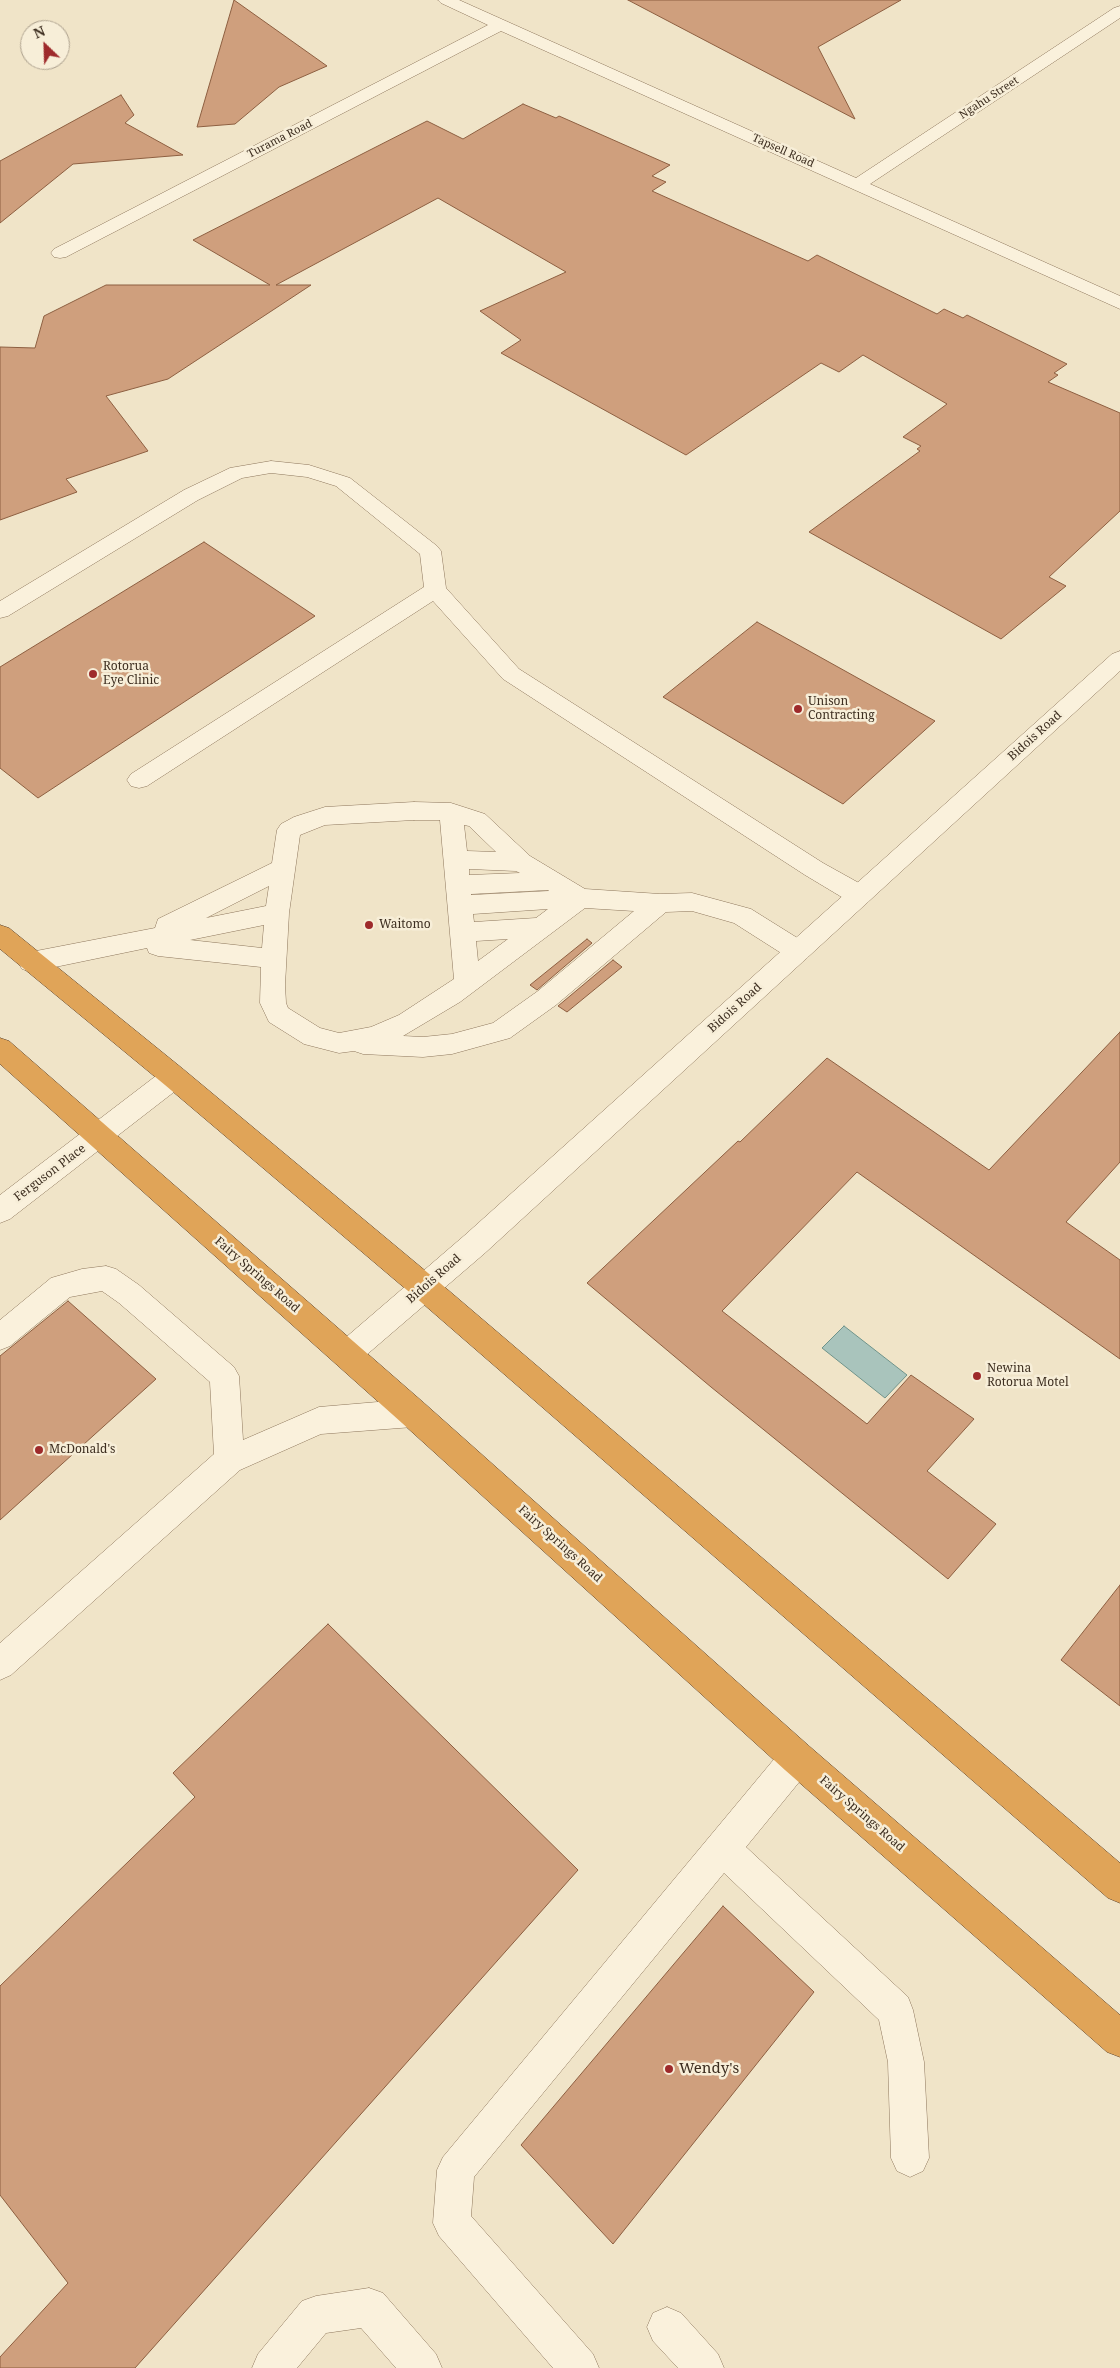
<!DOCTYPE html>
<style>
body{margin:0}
#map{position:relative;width:1120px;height:2368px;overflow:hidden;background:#f0e4c8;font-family:"Noto Serif",serif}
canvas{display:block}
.north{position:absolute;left:20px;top:20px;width:50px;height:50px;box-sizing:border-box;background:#f7eed8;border:1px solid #ada18e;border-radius:50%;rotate:336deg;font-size:14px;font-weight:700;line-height:20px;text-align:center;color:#3d2e20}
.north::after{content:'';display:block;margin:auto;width:18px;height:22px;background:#9e2a2b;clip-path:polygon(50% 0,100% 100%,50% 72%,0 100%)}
</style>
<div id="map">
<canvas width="1120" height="2368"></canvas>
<div class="north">N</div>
</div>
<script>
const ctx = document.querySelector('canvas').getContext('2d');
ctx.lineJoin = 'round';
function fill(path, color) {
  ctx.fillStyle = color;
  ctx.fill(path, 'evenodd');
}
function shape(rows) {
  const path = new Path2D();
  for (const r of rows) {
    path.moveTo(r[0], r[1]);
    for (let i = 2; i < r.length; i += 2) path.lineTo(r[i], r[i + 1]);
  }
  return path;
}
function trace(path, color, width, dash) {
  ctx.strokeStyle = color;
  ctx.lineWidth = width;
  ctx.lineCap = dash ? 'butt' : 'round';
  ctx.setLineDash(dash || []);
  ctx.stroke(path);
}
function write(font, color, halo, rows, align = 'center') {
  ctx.font = font + ' "Noto Serif",serif';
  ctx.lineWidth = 5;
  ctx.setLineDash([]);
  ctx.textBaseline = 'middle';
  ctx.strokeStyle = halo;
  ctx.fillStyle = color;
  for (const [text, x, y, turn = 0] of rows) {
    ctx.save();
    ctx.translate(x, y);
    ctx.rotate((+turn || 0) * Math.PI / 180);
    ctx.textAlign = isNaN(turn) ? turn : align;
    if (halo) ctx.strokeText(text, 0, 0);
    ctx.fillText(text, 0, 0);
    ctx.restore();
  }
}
const water = shape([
 [844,1326,907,1375,885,1398,822,1348,844,1326]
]);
const building = shape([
 [234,0,327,66,279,87,235,124,197,127,234,0],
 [628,0,901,0,818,47,855,119,628,0],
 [121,95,134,115,125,123,183,155,73,164,0,223,0,161,121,95],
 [523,104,556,118,559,116,670,165,652,176,666,182,652,191,808,261,817,255,937,314,944,309,963,318,967,315,1067,364,1054,373,1058,375,1048,382,1120,413,1120,511,1049,577,1066,586,1001,639,809,532,920,451,917,449,921,446,903,437,947,404,863,355,839,372,821,363,686,455,501,353,521,340,480,311,566,272,438,198,276,285,311,285,168,379,106,396,148,451,66,479,77,492,0,520,0,347,35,348,44,316,106,285,270,285,193,240,427,121,463,139,523,104],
 [204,542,315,616,38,798,0,768,0,667,204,542],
 [757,622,935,721,843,804,663,697,757,622],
 [587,939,592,943,537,990,530,985,587,939],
 [613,960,622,967,567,1012,558,1006,613,960],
 [1120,1032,1120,1162,1066,1222,1120,1260,1120,1359,857,1172,722,1311,867,1424,911,1375,974,1419,927,1471,996,1524,948,1579,711,1387,587,1283,738,1141,740,1142,827,1058,989,1170,1120,1032],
 [68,1301,156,1379,0,1520,0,1356,68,1301],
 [1120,1585,1120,1706,1061,1660,1120,1585],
 [328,1624,578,1870,135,2368,0,2368,0,2357,68,2283,0,2195,0,1986,195,1797,173,1773,328,1624],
 [723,1906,814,1992,613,2244,521,2145,723,1906]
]);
const lane = shape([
 [271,461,309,465,350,478,437,546,441,551,446,588,519,669,823,863,868,888,871,895,868,902,859,904,850,902,805,875,503,679,433,601,147,786,139,788,131,786,127,780,131,774,424,587,420,554,336,486,307,477,271,473,242,478,198,500,8,616,0,618,0,601,184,490,230,468,271,461],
 [414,802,451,803,485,814,530,856,585,889,660,894,692,893,751,909,807,944,811,951,807,958,798,961,789,958,734,923,692,911,666,912,556,1005,510,1038,452,1054,423,1057,363,1054,354,1051,339,1053,304,1044,269,1022,260,1003,261,967,158,956,149,953,147,948,31,972,22,969,18,962,22,955,31,952,155,928,158,919,272,863,277,830,281,824,294,817,325,807,414,802],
 [414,820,440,820,454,979,399,1015,371,1027,339,1033,320,1028,288,1008,286,1003,285,985,289,913,300,835,325,825,414,820],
 [464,825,469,826,496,852,467,851,464,825],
 [469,869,516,871,520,873,469,875,469,869],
 [269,886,266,906,206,918,269,886],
 [549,891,471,895,471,894,548,890,549,891],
 [585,908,634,911,538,991,493,1023,452,1034,423,1037,403,1036,460,1002,585,908],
 [548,909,536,918,474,922,473,914,548,909],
 [264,925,262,948,190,940,264,925],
 [508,939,478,961,476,941,508,939],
 [106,1266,116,1269,139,1285,234,1367,239,1376,243,1440,319,1407,413,1399,424,1403,428,1413,424,1423,413,1427,321,1434,240,1470,11,1675,0,1680,0,1643,214,1454,210,1382,119,1303,102,1291,70,1297,10,1346,0,1350,0,1320,51,1278,82,1269,106,1266],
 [797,1741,809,1746,814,1758,809,1770,746,1847,908,1997,913,2010,924,2062,929,2158,923,2171,910,2177,897,2171,891,2158,888,2062,879,2020,724,1873,474,2177,471,2216,593,2354,599,2368,553,2368,439,2236,433,2223,437,2170,443,2157,785,1746,797,1741],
 [369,2288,383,2293,436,2354,442,2368,396,2368,361,2328,326,2333,297,2368,252,2368,258,2354,302,2301,316,2296,369,2288],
 [667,2307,681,2313,718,2354,724,2368,678,2368,653,2341,647,2327,653,2313,667,2307]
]);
const street = shape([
 [438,0,459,0,856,178,1114,8,1120,6,1120,18,870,184,1120,296,1120,309,501,31,66,257,60,258,54,257,51,253,54,249,488,25,441,3,438,0],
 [1120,651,1120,671,485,1253,357,1363,347,1367,337,1363,332,1354,337,1345,465,1235,1112,654,1120,651],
 [174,1066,183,1069,187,1077,183,1085,10,1219,0,1223,0,1195,165,1069,174,1066]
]);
const highway = shape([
 [0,925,9,928,183,1069,434,1278,1120,1863,1120,1903,1108,1898,414,1296,165,1085,0,949,0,925],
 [0,1038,9,1041,424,1403,809,1746,1120,2015,1120,2057,1107,2052,785,1770,402,1423,0,1064,0,1038]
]);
const markers = [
 [93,674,5,"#9e2a2b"],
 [798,709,5,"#9e2a2b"],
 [369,925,5,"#9e2a2b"],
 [977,1376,5,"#9e2a2b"],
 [39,1450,5,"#9e2a2b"],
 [669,2069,5,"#9e2a2b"]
];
const farStreetnames = [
 ["Ngahu Street",989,98,-33],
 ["Turama Road",280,139,-27],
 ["Tapsell Road",783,151,24]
];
const poiNames = [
 ["Rotorua",103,667],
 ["Eye Clinic",103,681],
 ["Unison",808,702],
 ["Contracting",808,716],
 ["Waitomo",379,925],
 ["Newina",987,1369],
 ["Rotorua Motel",987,1383],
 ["McDonald's",49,1450]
];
const streetNames = [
 ["Bidois Road",1035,736,-42],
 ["Bidois Road",735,1008,-42],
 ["Ferguson Place",50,1173,-37],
 ["Fairy Springs Road",257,1275,41],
 ["Bidois Road",434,1279,-41],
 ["Fairy Springs Road",560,1544,42],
 ["Fairy Springs Road",862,1814,41]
];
const nearPoinames = [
 ["Wendy's",679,2069]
];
fill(water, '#a9c4bc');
trace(water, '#6f938a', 1);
fill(building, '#cf9f7d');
trace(building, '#8d5f41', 1);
trace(lane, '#8d765c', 1);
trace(street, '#8d765c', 1);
trace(highway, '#5b4430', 1);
fill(lane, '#faf1dc');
fill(street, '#faf1dc');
fill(highway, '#e0a458');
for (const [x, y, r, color] of markers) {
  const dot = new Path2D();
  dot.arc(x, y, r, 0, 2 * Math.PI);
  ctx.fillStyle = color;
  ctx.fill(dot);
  trace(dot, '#f7eed8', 2);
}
write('11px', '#3d2e20', '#f7eed8', farStreetnames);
write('12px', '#3d2e20', '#f7eed8', poiNames, 'left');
write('12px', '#3d2e20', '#f7eed8', streetNames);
write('15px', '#3d2e20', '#f7eed8', nearPoinames, 'left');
</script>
